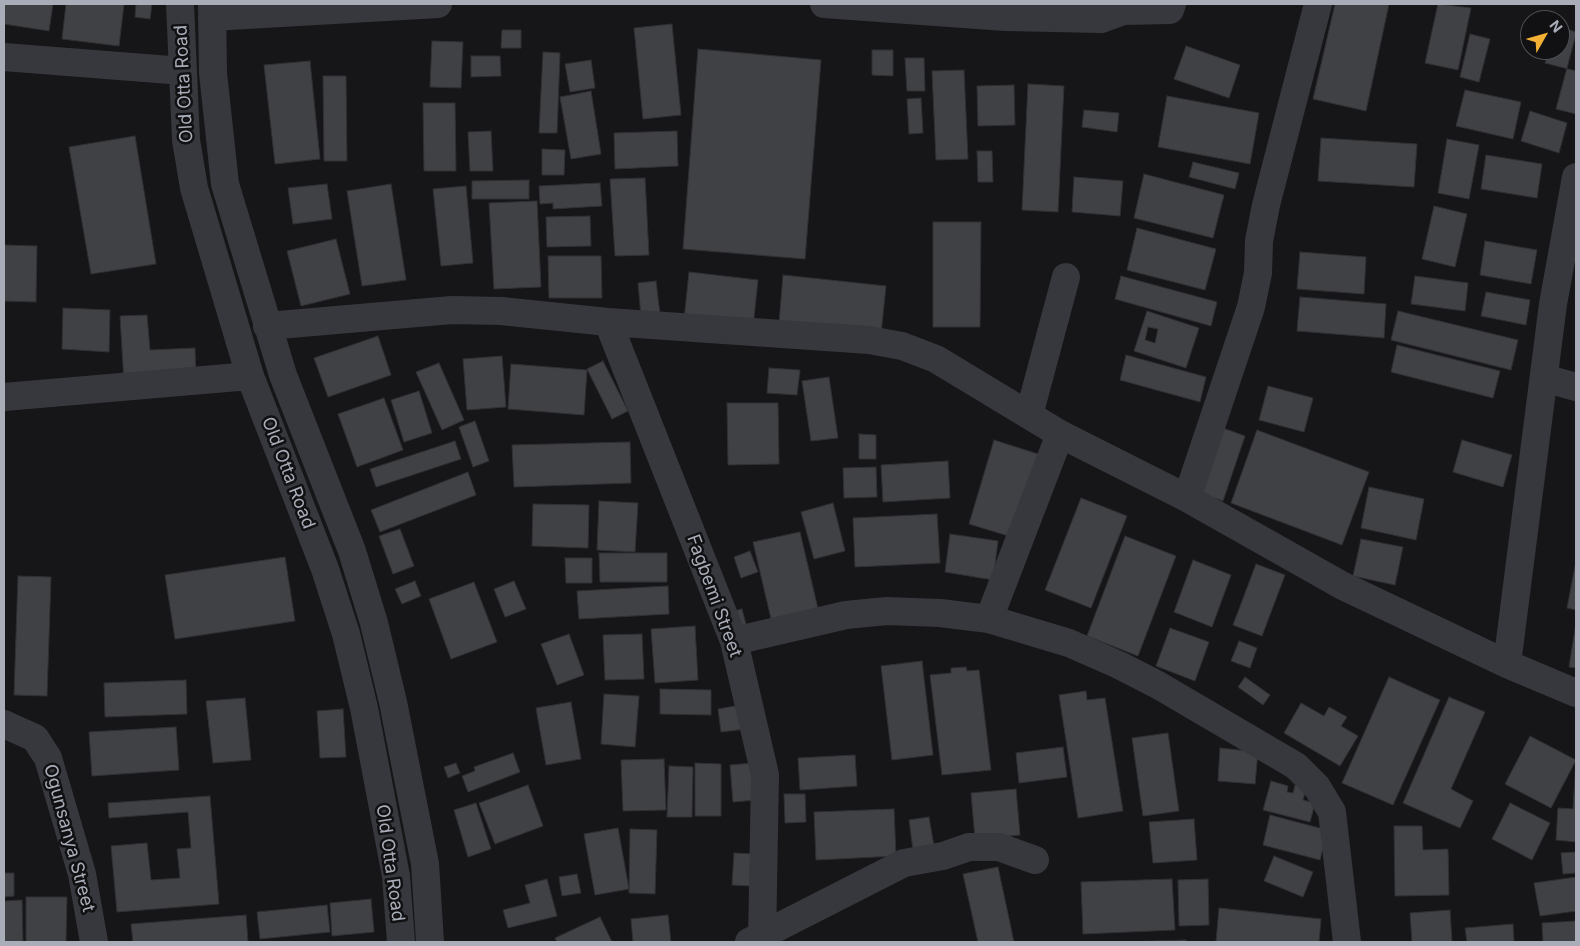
<!DOCTYPE html>
<style>
body{margin:0}
#map{position:relative;width:1580px;height:946px;overflow:hidden;background:#161618;font-family:Inter,sans-serif}
canvas{display:block}
.frame{position:absolute;inset:0;border:5px solid #a8adb8;pointer-events:none}
.north{position:absolute;left:1520px;top:10px;width:50px;height:50px;box-sizing:border-box;background:#111113;border:1px solid #4d4f55;border-radius:50%;rotate:52deg;font-size:14px;font-weight:700;line-height:20px;text-align:center;color:#a8adb8}
.north::after{content:'';display:block;margin:auto;width:18px;height:22px;background:#f2b134;clip-path:polygon(50% 0,100% 100%,50% 72%,0 100%)}
</style>
<div id="map">
<canvas width="1580" height="946"></canvas>
<div class="frame"></div>
<div class="north">N</div>
</div>
<script>
const ctx = document.querySelector('canvas').getContext('2d');
ctx.lineJoin = 'round';
function fill(path, color) {
  ctx.fillStyle = color;
  ctx.fill(path, 'evenodd');
}
function shape(rows) {
  const path = new Path2D();
  for (const r of rows) {
    path.moveTo(r[0], r[1]);
    for (let i = 2; i < r.length; i += 2) path.lineTo(r[i], r[i + 1]);
  }
  return path;
}
function trace(path, color, width, dash) {
  ctx.strokeStyle = color;
  ctx.lineWidth = width;
  ctx.lineCap = dash ? 'butt' : 'round';
  ctx.setLineDash(dash || []);
  ctx.stroke(path);
}
function write(font, color, halo, rows, align = 'center') {
  ctx.font = font + ' Inter,sans-serif';
  ctx.lineWidth = 5;
  ctx.setLineDash([]);
  ctx.textBaseline = 'middle';
  ctx.strokeStyle = halo;
  ctx.fillStyle = color;
  for (const [text, x, y, turn = 0] of rows) {
    ctx.save();
    ctx.translate(x, y);
    ctx.rotate((+turn || 0) * Math.PI / 180);
    ctx.textAlign = isNaN(turn) ? turn : align;
    if (halo) ctx.strokeText(text, 0, 0);
    ctx.fillText(text, 0, 0);
    ctx.restore();
  }
}
const building = shape([
 [4,4,53,4,49,31,4,24,4,4],
 [66,4,124,4,119,46,62,39,66,4],
 [136,4,152,4,150,19,135,17,136,4],
 [1335,4,1389,4,1366,111,1313,99,1335,4],
 [1438,4,1471,8,1458,70,1425,63,1438,4],
 [672,24,681,115,643,119,634,28,672,24],
 [1560,27,1576,32,1576,71,1545,63,1549,50,1560,50,1560,27],
 [502,30,521,30,521,48,501,48,502,30],
 [1470,34,1490,39,1479,82,1460,77,1470,34],
 [1576,34,1576,114,1556,109,1576,34],
 [432,41,463,42,461,88,430,87,432,41],
 [1186,46,1240,65,1229,98,1174,79,1186,46],
 [698,49,821,60,805,259,683,249,698,49],
 [872,50,893,50,893,76,872,75,872,50],
 [543,52,560,53,557,133,539,133,543,52],
 [471,56,500,56,501,76,471,77,471,56],
 [905,58,924,58,925,91,907,91,905,58],
 [591,60,595,88,570,92,565,64,591,60],
 [310,61,320,159,275,164,264,65,310,61],
 [964,70,968,159,936,160,932,71,964,70],
 [323,76,346,76,347,161,324,161,323,76],
 [1028,84,1064,86,1058,212,1022,210,1028,84],
 [1014,85,1015,125,978,126,977,86,1014,85],
 [1465,90,1521,102,1513,139,1456,126,1465,90],
 [591,91,601,154,571,159,560,97,591,91],
 [1167,96,1259,113,1250,164,1158,147,1167,96],
 [921,98,923,133,909,134,907,99,921,98],
 [423,103,455,103,456,171,424,171,423,103],
 [1084,110,1119,113,1117,132,1082,127,1084,110],
 [1530,111,1567,123,1559,153,1521,141,1530,111],
 [491,131,493,171,470,171,468,132,491,131],
 [677,131,678,166,615,169,614,133,677,131],
 [135,136,156,264,91,274,69,147,135,136],
 [1321,138,1417,144,1414,187,1318,181,1321,138],
 [1447,139,1479,145,1469,199,1438,193,1447,139],
 [542,149,565,150,564,175,542,175,542,149],
 [977,151,992,151,993,182,978,182,977,151],
 [1486,155,1542,164,1537,198,1481,189,1486,155],
 [1193,162,1239,173,1235,189,1189,177,1193,162],
 [1144,174,1224,195,1213,238,1134,218,1144,174],
 [1074,177,1123,181,1120,216,1072,212,1074,177],
 [645,178,649,255,615,256,610,179,645,178],
 [529,180,529,199,472,199,472,181,529,180],
 [600,183,602,206,553,209,553,203,540,204,539,186,600,183],
 [327,184,332,219,293,224,288,188,327,184],
 [391,184,406,280,362,286,347,191,391,184],
 [466,186,473,263,441,266,433,189,466,186],
 [537,201,541,287,494,289,489,203,537,201],
 [1434,206,1467,214,1455,267,1422,259,1434,206],
 [590,216,591,246,547,247,546,217,590,216],
 [933,222,981,222,980,327,933,327,933,222],
 [1137,228,1216,249,1205,290,1127,270,1137,228],
 [336,239,350,294,301,306,287,251,336,239],
 [1485,241,1537,250,1531,284,1480,275,1485,241],
 [4,245,37,246,36,302,4,301,4,245],
 [1300,252,1366,257,1364,294,1297,289,1300,252],
 [548,256,601,256,602,298,549,298,548,256],
 [689,272,758,280,753,327,684,320,689,272],
 [783,275,886,286,881,334,779,323,783,275],
 [1121,276,1217,302,1211,326,1115,299,1121,276],
 [1415,276,1468,283,1465,311,1411,304,1415,276],
 [656,281,660,314,641,316,638,283,656,281],
 [1486,292,1530,300,1526,325,1481,316,1486,292],
 [1300,297,1386,304,1384,338,1297,331,1300,297],
 [63,308,110,310,109,352,62,349,63,308],
 [1147,311,1199,328,1186,368,1134,351,1147,311],
 [1148,327,1158,329,1155,343,1145,340,1148,327],
 [1398,311,1518,340,1511,370,1391,340,1398,311],
 [147,315,150,350,195,348,196,379,124,382,120,316,147,315],
 [378,336,391,375,328,397,314,358,378,336],
 [1397,345,1500,371,1493,398,1391,372,1397,345],
 [1126,355,1206,377,1200,402,1120,380,1126,355],
 [502,356,506,407,467,410,463,359,502,356],
 [603,361,628,411,612,419,587,369,603,361],
 [439,363,464,420,442,430,416,372,439,363],
 [511,364,587,370,584,415,508,409,511,364],
 [769,368,800,370,797,395,767,393,769,368],
 [829,377,838,438,811,441,802,381,829,377],
 [1268,386,1313,398,1304,432,1259,420,1268,386],
 [419,391,432,433,404,442,391,400,419,391],
 [384,398,403,450,357,467,338,414,384,398],
 [727,403,778,403,779,464,728,465,727,403],
 [475,421,489,461,473,467,459,427,475,421],
 [1223,428,1245,436,1223,501,1201,493,1223,428],
 [1257,430,1369,472,1342,545,1231,503,1257,430],
 [859,434,876,435,876,459,859,459,859,434],
 [994,440,1038,454,1012,537,969,524,994,440],
 [1462,440,1512,455,1503,487,1453,472,1462,440],
 [455,441,461,459,376,487,370,469,455,441],
 [630,442,631,483,514,487,512,445,630,442],
 [948,461,950,498,883,502,881,465,948,461],
 [876,467,877,497,844,498,843,468,876,467],
 [468,472,476,495,380,532,371,510,468,472],
 [1369,487,1424,499,1416,540,1361,528,1369,487],
 [1081,498,1127,516,1091,608,1045,590,1081,498],
 [599,501,638,503,635,552,597,550,599,501],
 [833,503,845,551,814,559,801,512,833,503],
 [533,504,589,505,588,548,532,546,533,504],
 [937,514,940,563,855,567,853,518,937,514],
 [400,529,414,566,393,574,379,536,400,529],
 [800,532,819,613,772,623,753,542,800,532],
 [950,534,998,541,993,580,945,572,950,534],
 [1125,536,1176,556,1138,656,1087,636,1125,536],
 [1361,539,1403,547,1395,585,1353,576,1361,539],
 [750,551,758,572,741,578,734,557,750,551],
 [599,553,667,553,667,582,600,582,599,553],
 [285,557,295,621,175,639,165,575,285,557],
 [565,558,592,558,592,583,566,583,565,558],
 [1193,560,1231,575,1212,627,1174,612,1193,560],
 [1576,561,1576,610,1567,608,1576,561],
 [1256,564,1285,575,1262,636,1233,625,1256,564],
 [18,576,51,577,47,696,14,695,18,576],
 [415,581,421,596,402,604,395,589,415,581],
 [514,581,526,609,505,617,494,589,514,581],
 [474,582,497,642,451,659,429,599,474,582],
 [668,586,669,614,579,619,577,591,668,586],
 [742,609,747,628,735,631,730,612,742,609],
 [1576,623,1576,668,1569,667,1576,623],
 [695,626,698,680,655,683,651,629,695,626],
 [1170,628,1209,642,1195,681,1156,666,1170,628],
 [569,634,584,675,557,685,541,644,569,634],
 [642,634,644,679,605,680,603,635,642,634],
 [1239,641,1257,648,1250,668,1231,661,1239,641],
 [922,661,933,755,892,760,881,666,922,661],
 [966,667,967,671,979,670,991,770,942,775,930,675,951,673,951,668,966,667],
 [1245,677,1270,695,1263,705,1238,687,1245,677],
 [1389,677,1440,700,1393,805,1342,783,1389,677],
 [186,680,187,714,105,717,104,683,186,680],
 [660,689,711,690,711,715,660,714,660,689],
 [1086,691,1087,700,1105,698,1123,811,1078,818,1059,695,1086,691],
 [604,694,639,696,635,747,601,744,604,694],
 [1449,697,1485,712,1451,789,1473,801,1460,828,1403,803,1449,697],
 [245,698,251,760,213,763,206,701,245,698],
 [571,702,581,759,546,765,536,708,571,702],
 [1301,703,1324,716,1329,707,1347,717,1341,726,1358,736,1340,766,1284,733,1301,703],
 [741,705,746,729,721,732,718,709,741,705],
 [343,709,346,757,320,758,317,711,343,709],
 [176,727,179,770,92,776,89,732,176,727],
 [1168,733,1179,811,1143,816,1132,738,1168,733],
 [1530,736,1576,760,1551,808,1505,784,1530,736],
 [1063,747,1067,777,1019,783,1016,753,1063,747],
 [1220,748,1258,752,1255,784,1218,781,1220,748],
 [513,753,520,772,468,792,462,776,475,771,474,767,513,753],
 [855,755,857,786,800,790,798,758,855,755],
 [664,759,666,810,623,811,621,760,664,759],
 [1576,761,1576,842,1556,840,1558,808,1573,809,1576,761],
 [456,763,460,773,448,778,444,767,456,763],
 [695,763,721,764,721,816,695,816,695,763],
 [753,763,756,800,733,802,730,765,753,763],
 [669,766,693,767,692,817,667,817,669,766],
 [1271,781,1288,786,1287,792,1293,793,1295,785,1306,788,1303,800,1315,803,1310,822,1263,810,1271,781],
 [528,785,543,826,495,844,479,803,528,785],
 [1016,789,1020,835,975,839,971,793,1016,789],
 [784,794,805,794,806,822,785,823,784,794],
 [210,796,219,904,117,912,111,846,147,843,151,880,180,878,177,849,191,848,188,812,109,818,108,803,210,796],
 [476,803,491,849,468,857,454,810,476,803],
 [1510,803,1550,823,1532,860,1492,839,1510,803],
 [894,809,896,856,816,860,814,812,894,809],
 [1270,815,1327,830,1320,860,1263,845,1270,815],
 [929,817,934,846,913,850,909,820,929,817],
 [1194,819,1197,860,1153,863,1149,822,1194,819],
 [1394,826,1422,826,1423,850,1448,849,1449,895,1395,896,1394,826],
 [618,828,629,889,595,895,584,834,618,828],
 [630,829,657,830,655,894,629,893,630,829],
 [1576,852,1576,873,1563,874,1561,853,1576,852],
 [734,853,753,854,751,886,732,885,734,853],
 [1274,856,1313,872,1303,897,1264,881,1274,856],
 [998,867,1014,942,978,942,963,874,998,867],
 [4,873,14,873,14,896,4,897,4,873],
 [577,874,581,893,562,896,559,877,577,874],
 [1576,877,1576,911,1540,916,1534,883,1576,877],
 [547,879,557,916,508,928,503,910,530,903,525,885,547,879],
 [1172,879,1175,930,1083,934,1081,882,1172,879],
 [1208,879,1209,925,1179,926,1178,880,1208,879],
 [26,897,67,897,66,942,26,942,26,897],
 [371,899,374,932,332,936,330,903,371,899],
 [22,900,23,942,4,942,4,901,22,900],
 [327,905,330,932,260,939,257,912,327,905],
 [1219,908,1321,919,1319,942,1216,942,1219,908],
 [1450,910,1452,942,1412,942,1410,913,1450,910],
 [246,915,248,942,133,942,131,924,246,915],
 [668,915,671,942,633,942,631,919,668,915],
 [600,917,612,942,557,942,555,938,600,917],
 [1576,921,1576,942,1543,942,1542,923,1576,921],
 [1513,924,1514,942,1467,942,1465,928,1513,924],
 [1186,940,1186,942,1122,942,1186,940]
]);
const minor = shape([
 [180,4,186,140,194,188,250,376,325,569,346,634,364,708,396,876,401,942],
 [212,4,213,73,225,184,283,375,352,551,374,623,393,702,425,864,430,942],
 [824,4,1006,17,1101,19,1123,11,1170,10,1172,4],
 [212,17,438,4],
 [4,57,183,71],
 [608,322,734,641,765,775,762,942],
 [267,326,452,310,501,311,608,322,869,340,902,346,936,359,1060,434,1187,498,1343,586,1507,664,1576,693],
 [1544,378,1576,387],
 [4,397,250,376],
 [1029,415,1066,277],
 [1187,498,1251,307,1258,273,1259,241,1266,205,1318,4],
 [989,619,1060,434],
 [734,641,846,615,887,611,940,613,989,619,1069,643,1119,665,1158,685,1296,766,1317,787,1332,812,1347,942],
 [1507,664,1553,304,1576,177],
 [4,724,35,738,48,758,82,874,94,942],
 [749,942,904,863,943,856,969,847,999,847,1035,860]
]);
const streetNames = [
 ["Old Otta Road",184,84,-93],
 ["Old Otta Road",288,473,69],
 ["Fagbemi Street",714,596,70],
 ["Ogunsanya Street",69,838,75],
 ["Old Otta Road",390,863,82]
];
fill(building, '#404145');
trace(building, '#303034', 1);
trace(minor, '#37383d', 28);
write('18px', '#a8adb8', '#111113', streetNames);
</script>
